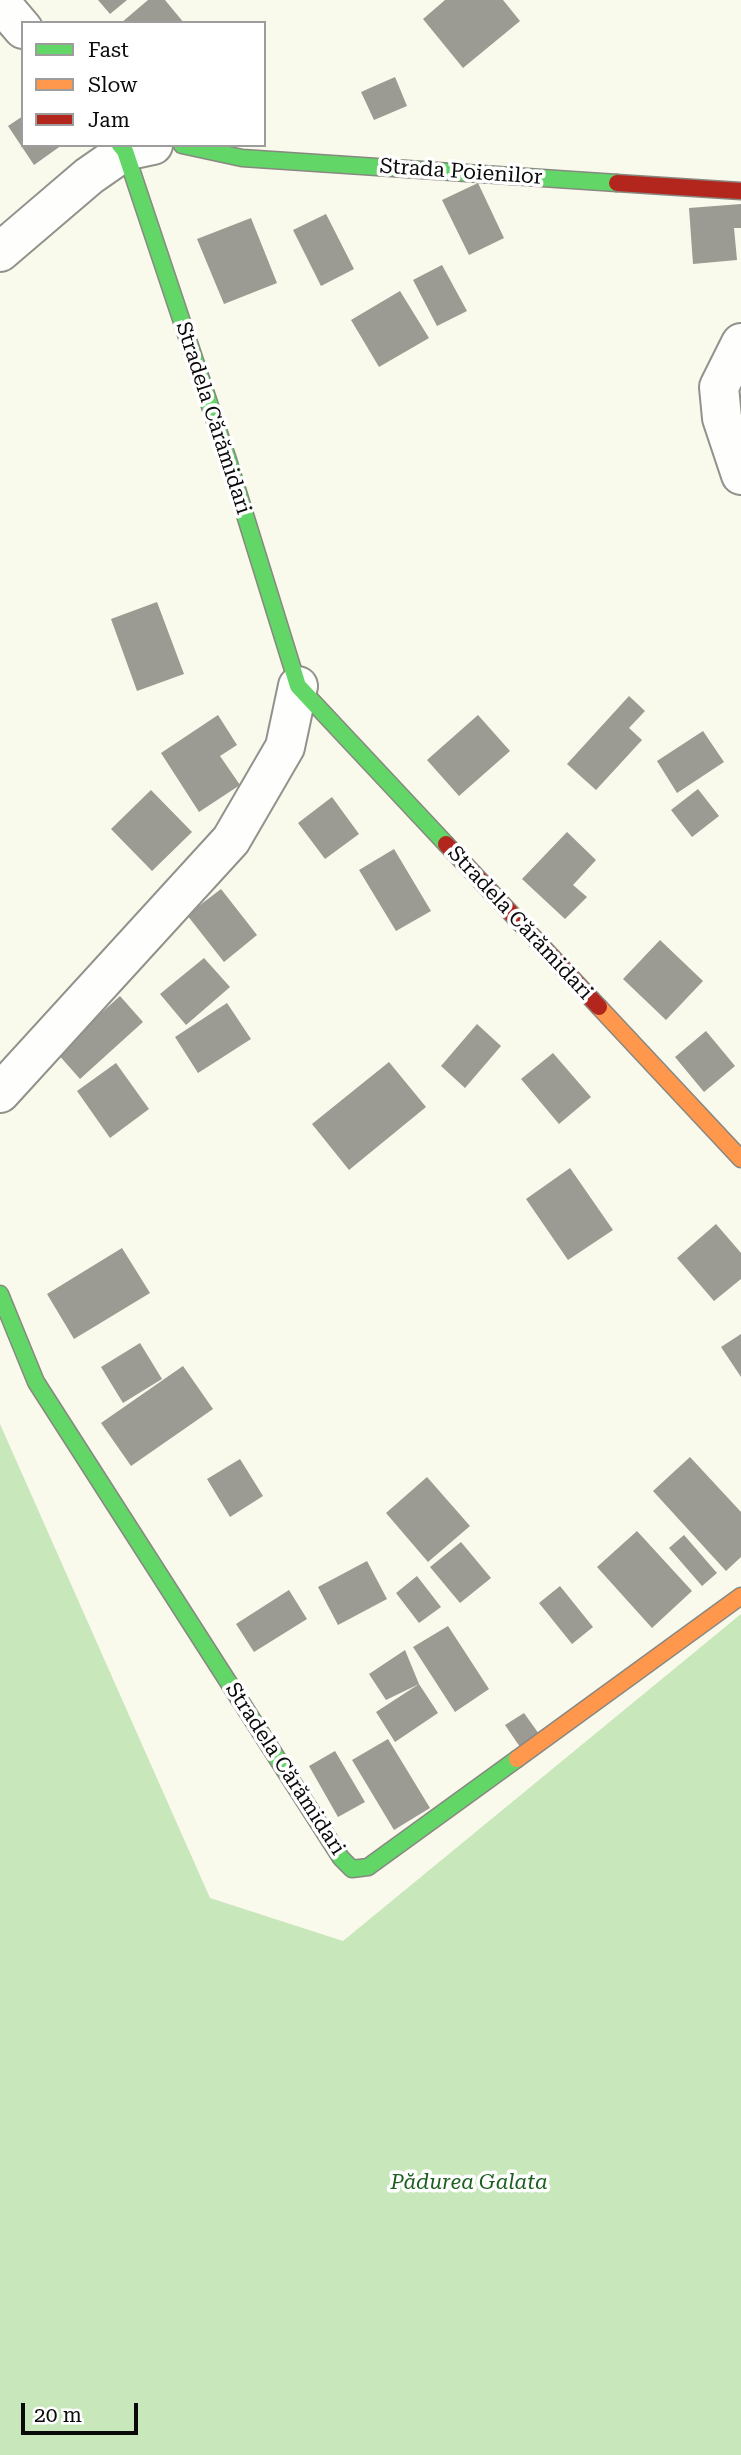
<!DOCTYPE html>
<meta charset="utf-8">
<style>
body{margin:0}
#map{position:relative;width:741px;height:2455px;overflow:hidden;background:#f9f9ec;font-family:"Roboto Serif",serif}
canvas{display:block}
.legend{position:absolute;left:21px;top:21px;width:245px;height:126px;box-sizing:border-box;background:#fff;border:2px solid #9d9d9d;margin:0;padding:9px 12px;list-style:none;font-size:21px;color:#0a0a0a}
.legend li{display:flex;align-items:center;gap:14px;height:35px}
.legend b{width:35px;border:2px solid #9d9d9d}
.scale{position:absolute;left:21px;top:2403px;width:117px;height:32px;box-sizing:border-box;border:4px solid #0a0a0a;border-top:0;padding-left:9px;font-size:21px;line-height:24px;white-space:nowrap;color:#0a0a0a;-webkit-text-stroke:5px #fff;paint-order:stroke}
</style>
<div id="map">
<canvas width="741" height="2455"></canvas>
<ul class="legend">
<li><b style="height:9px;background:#63d668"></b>Fast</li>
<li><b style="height:9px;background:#ff974d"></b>Slow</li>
<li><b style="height:9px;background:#b3261e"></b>Jam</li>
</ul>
<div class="scale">20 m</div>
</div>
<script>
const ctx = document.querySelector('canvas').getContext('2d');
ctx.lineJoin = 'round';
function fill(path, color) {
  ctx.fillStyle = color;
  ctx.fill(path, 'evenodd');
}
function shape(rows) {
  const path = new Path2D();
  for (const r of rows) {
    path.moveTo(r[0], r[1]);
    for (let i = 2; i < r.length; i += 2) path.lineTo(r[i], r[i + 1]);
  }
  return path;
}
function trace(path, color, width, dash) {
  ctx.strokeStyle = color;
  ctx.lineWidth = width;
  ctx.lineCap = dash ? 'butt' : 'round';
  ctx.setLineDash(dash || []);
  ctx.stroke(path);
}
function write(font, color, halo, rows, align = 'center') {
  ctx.font = font + ' "Roboto Serif",serif';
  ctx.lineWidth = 7;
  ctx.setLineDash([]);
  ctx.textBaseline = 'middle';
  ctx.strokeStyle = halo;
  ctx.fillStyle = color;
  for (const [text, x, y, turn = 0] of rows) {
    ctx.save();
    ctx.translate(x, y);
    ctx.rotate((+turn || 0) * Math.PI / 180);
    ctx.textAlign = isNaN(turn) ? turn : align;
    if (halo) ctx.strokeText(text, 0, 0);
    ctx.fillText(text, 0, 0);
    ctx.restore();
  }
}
const forest = shape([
 [0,1424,210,1898,343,1941,741,1614,741,2455,0,2455]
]);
const building = shape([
 [98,0,127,0,110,14],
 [148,0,165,0,184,23,121,23],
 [445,0,503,0,520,21,463,68,423,19],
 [395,77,407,106,374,120,361,92],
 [23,116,23,145,62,145,34,165,8,126],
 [478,183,504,238,469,255,442,200],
 [741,204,741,228,734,228,737,260,693,264,689,208],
 [326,214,354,269,321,286,293,230],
 [251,218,277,283,224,304,197,239],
 [442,265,467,311,437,326,413,280],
 [400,291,429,338,379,367,351,320],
 [157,602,184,674,137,691,111,619],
 [629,696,645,711,629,728,642,740,596,790,567,764],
 [218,715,237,745,220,756,240,785,199,812,161,753],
 [478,715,510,751,459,796,427,760],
 [703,731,724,762,677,793,657,761],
 [698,789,719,816,692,837,671,810],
 [151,790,192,832,152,871,111,829],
 [332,797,359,834,325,859,298,823],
 [567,832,596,860,573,885,587,897,565,919,522,879],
 [394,849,431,911,396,931,359,870],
 [221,889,257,935,224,962,187,915],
 [660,940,703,981,666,1020,623,979],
 [204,958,230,987,186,1025,160,994],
 [120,996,143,1022,80,1079,57,1053],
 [227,1003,251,1039,198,1073,175,1037],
 [477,1024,501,1046,465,1088,441,1066],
 [706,1031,735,1066,704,1092,675,1057],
 [553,1053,591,1097,559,1124,521,1079],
 [389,1062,426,1107,349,1170,312,1124],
 [116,1063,149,1109,110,1138,77,1091],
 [570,1168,613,1230,568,1260,526,1199],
 [716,1224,741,1253,741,1279,714,1301,677,1258],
 [122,1248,150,1293,74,1339,47,1294],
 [741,1334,741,1377,721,1347],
 [140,1343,162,1379,123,1403,101,1367],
 [183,1366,213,1409,131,1466,101,1423],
 [690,1457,741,1512,741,1557,726,1571,653,1491],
 [240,1459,263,1496,230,1517,207,1479],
 [427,1477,470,1526,428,1562,386,1513],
 [637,1531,692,1591,652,1628,597,1567],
 [684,1535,717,1573,702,1586,669,1548],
 [461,1542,491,1578,460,1603,430,1567],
 [367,1561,387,1599,338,1625,318,1587],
 [417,1576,441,1607,419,1623,396,1593],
 [560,1586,593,1627,572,1644,539,1603],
 [289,1590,307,1619,254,1652,236,1624],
 [448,1626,489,1689,455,1712,413,1647],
 [405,1650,419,1684,438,1713,395,1742,376,1712,419,1684,386,1700,369,1674],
 [524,1713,539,1734,520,1747,505,1725],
 [388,1739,430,1808,394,1830,352,1760],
 [335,1751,365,1802,338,1817,309,1766]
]);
const street = shape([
 [0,2,23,29],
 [0,252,89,176,125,151,153,145],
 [741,343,719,387,722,418,741,475],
 [0,1093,231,840,285,747,298,686]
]);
const fast = shape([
 [120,145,125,151,228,460,298,686,446,844],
 [182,145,242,158,617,183],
 [0,1294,36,1382,341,1858,352,1869,368,1867,517,1759]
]);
const slow = shape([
 [599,1007,741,1159],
 [517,1759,741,1596]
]);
const jam = shape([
 [617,183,741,191],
 [446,844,599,1007]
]);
const streetNames = [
 ["Strada Poienilor",461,172,4],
 ["Stradela Cărămidari",213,418,72],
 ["Stradela Cărămidari",520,923,47],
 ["Stradela Cărămidari",285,1769,57]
];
const parkNames = [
 ["Pădurea Galata",469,2183]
];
fill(forest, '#c8e7ba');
fill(building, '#9b9a93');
trace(street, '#92928c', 42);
trace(fast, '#888882', 19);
trace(slow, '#888882', 19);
trace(jam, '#888882', 19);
trace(street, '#fefefc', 38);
trace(fast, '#63d668', 16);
trace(slow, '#ff974d', 16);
trace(jam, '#b3261e', 16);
write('21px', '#0a0a0a', '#fff', streetNames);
write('italic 21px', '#1b601e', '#fff', parkNames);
</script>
